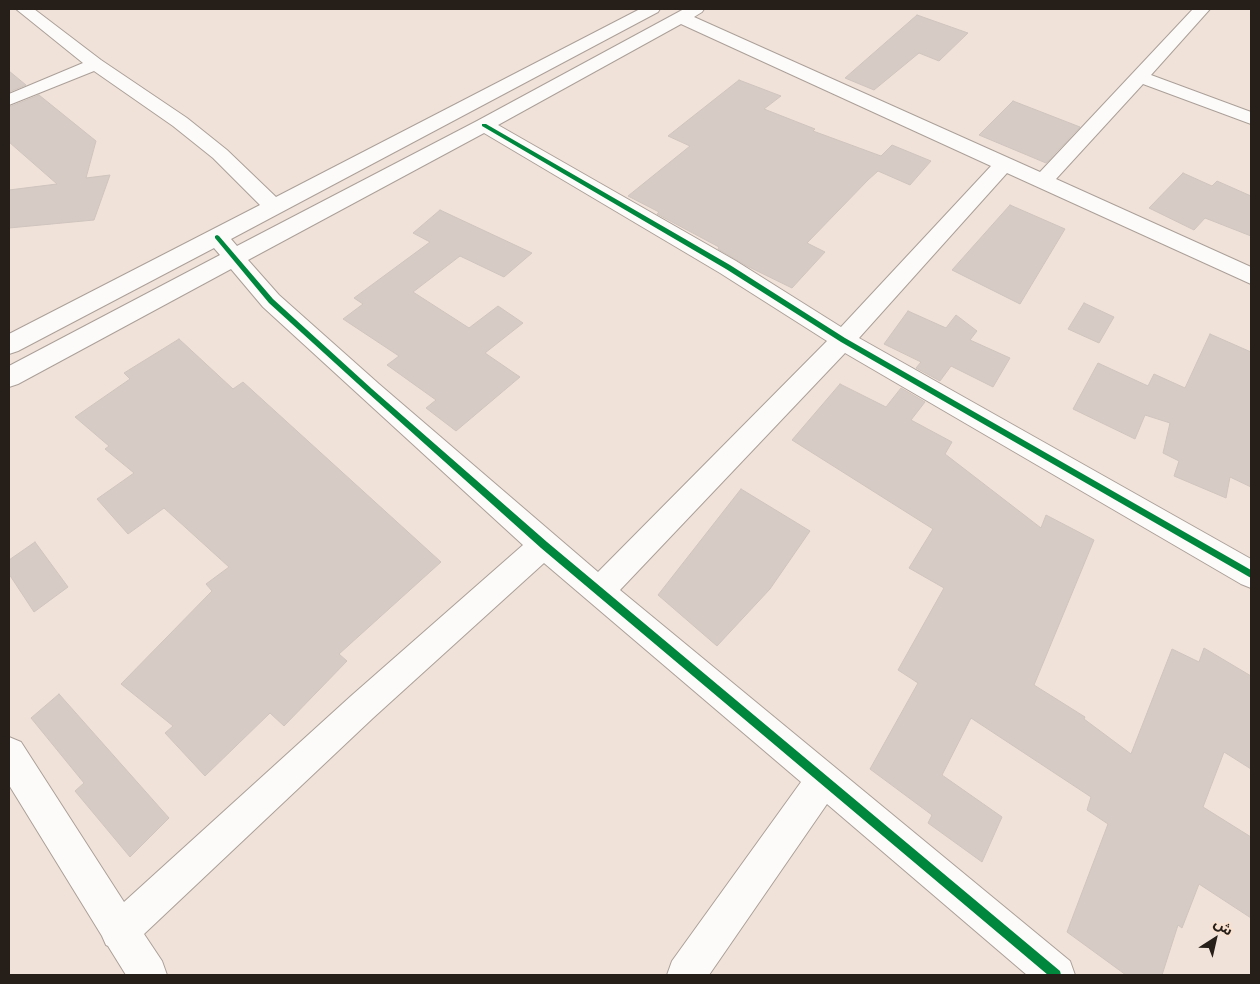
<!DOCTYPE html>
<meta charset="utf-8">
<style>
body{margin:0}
#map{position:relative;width:1260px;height:984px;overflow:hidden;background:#f0e2d9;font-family:Jost,"Noto Sans Arabic",sans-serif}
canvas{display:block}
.frame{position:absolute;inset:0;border:10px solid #261e18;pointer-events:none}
.north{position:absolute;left:1190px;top:914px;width:50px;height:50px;-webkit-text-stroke:4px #f9e1d0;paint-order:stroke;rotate:35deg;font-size:14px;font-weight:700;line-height:20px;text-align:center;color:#261e18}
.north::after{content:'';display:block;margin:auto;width:18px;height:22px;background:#261e18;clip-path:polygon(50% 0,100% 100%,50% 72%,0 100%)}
</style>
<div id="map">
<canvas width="1260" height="984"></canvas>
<div class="frame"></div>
<div class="north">ش</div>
</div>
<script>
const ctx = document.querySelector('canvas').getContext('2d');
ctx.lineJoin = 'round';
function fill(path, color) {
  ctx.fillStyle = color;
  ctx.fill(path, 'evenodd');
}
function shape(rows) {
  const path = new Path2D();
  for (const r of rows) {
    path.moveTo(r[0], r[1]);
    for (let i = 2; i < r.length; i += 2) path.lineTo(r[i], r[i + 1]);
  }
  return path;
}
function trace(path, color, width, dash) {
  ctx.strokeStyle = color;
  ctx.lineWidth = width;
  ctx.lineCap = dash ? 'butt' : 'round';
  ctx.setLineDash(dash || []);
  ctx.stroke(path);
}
const building = shape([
 [917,15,968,33,939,61,919,53,874,90,845,78,917,15],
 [9,71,26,85,9,92,9,71],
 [739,80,781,96,764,109,815,129,813,131,881,156,892,145,931,161,910,185,878,171,868,180,807,243,825,252,792,288,747,266,718,249,719,247,657,214,659,212,628,196,690,146,668,136,739,80],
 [39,95,96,141,86,178,110,175,94,220,9,228,9,190,57,184,9,142,9,107,39,95],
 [1013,101,1080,127,1046,163,979,135,1013,101],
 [1183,173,1212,186,1217,181,1251,196,1251,236,1205,218,1194,230,1149,208,1183,173],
 [1010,205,1065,229,1020,304,952,270,1010,205],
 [440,210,532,253,504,277,460,256,413,292,469,328,498,306,523,323,485,353,520,377,456,431,426,408,436,400,387,365,399,356,343,319,363,304,354,298,430,242,413,233,440,210],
 [1084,303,1114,317,1099,343,1068,329,1084,303],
 [908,311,946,328,956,315,977,331,970,340,1010,358,993,387,951,366,940,381,916,368,921,362,884,344,908,311],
 [1210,334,1251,352,1251,487,1230,477,1226,498,1174,476,1179,461,1163,453,1170,423,1145,415,1135,439,1073,409,1098,363,1148,386,1154,374,1185,388,1210,334],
 [179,339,233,389,243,382,441,562,339,654,347,661,284,726,270,713,205,776,165,733,173,726,121,684,212,591,206,584,229,567,164,508,128,534,97,499,134,473,105,449,109,446,75,417,130,379,124,373,179,339],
 [840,384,886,407,901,388,925,402,911,420,952,442,945,454,1041,528,1046,515,1094,540,1034,685,1085,717,1084,719,1131,754,1172,649,1199,662,1204,648,1251,676,1251,769,1224,752,1203,807,1251,837,1251,918,1199,884,1182,928,1178,925,1162,975,1126,975,1067,932,1108,824,1087,810,1091,797,971,718,942,775,1002,817,982,862,928,823,932,815,870,769,918,683,898,670,944,588,909,568,933,529,792,440,840,384],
 [741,489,810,531,770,589,717,646,658,595,741,489],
 [35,542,68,587,34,612,9,574,9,560,35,542],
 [59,694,169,818,130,857,75,791,84,783,31,718,59,694]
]);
const minor = shape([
 [16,9,34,9,101,60,187,118,227,150,276,197,640,9,660,9,658,12,231,239,237,246,477,121,684,9,704,9,702,12,694,17,1040,172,1193,9,1210,9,1151,75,1251,112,1251,124,1143,84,1056,179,1251,267,1251,284,1007,173,859,338,1251,559,1251,588,1241,584,845,353,620,590,1070,961,1075,975,1027,975,827,804,709,975,667,975,672,961,801,782,544,563,373,718,144,934,162,961,167,975,126,975,108,946,106,945,102,936,9,785,9,737,21,742,124,902,351,696,523,545,263,307,231,269,18,384,9,387,9,366,220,255,214,248,18,351,9,354,9,334,260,205,213,158,173,126,94,71,9,105,9,94,83,63,16,9],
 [681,24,991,166,841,327,736,261,498,125,681,24],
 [484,133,720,273,827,341,598,572,379,384,279,295,248,260,484,133]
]);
const cycleway = shape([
 [482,124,486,124,730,265,845,338,1251,570,1251,578,841,342,726,269,482,126,482,124],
 [217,235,219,236,273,299,372,389,547,542,1060,971,1061,975,1048,975,541,548,368,393,269,303,215,238,215,236,217,235]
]);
fill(building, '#d7ccc5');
trace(building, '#cfc4be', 1);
trace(minor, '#aba099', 2);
fill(minor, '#fdfbf9');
fill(cycleway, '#00873e');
</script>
